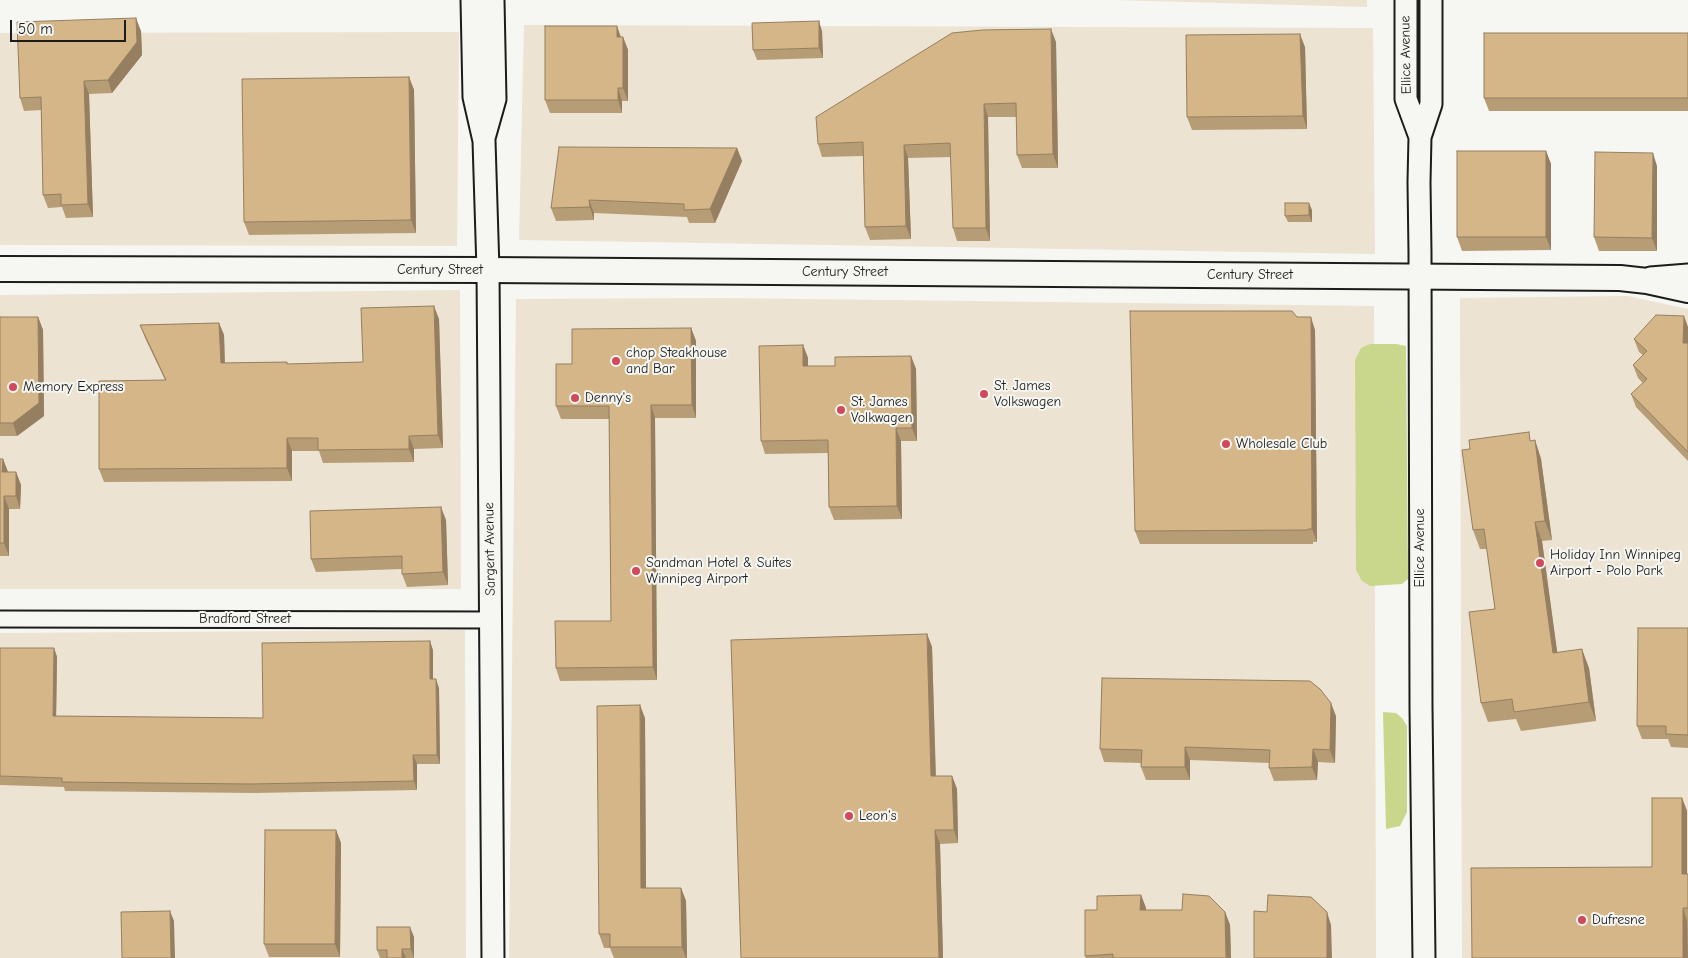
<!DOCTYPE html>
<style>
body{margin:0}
#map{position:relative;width:1688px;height:958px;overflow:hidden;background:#f6f6f2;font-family:"Comic Neue",sans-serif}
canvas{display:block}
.scale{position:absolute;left:10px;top:20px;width:116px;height:22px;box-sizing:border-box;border:2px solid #1c1c1c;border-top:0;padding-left:6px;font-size:15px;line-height:18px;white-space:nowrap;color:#1c1c1c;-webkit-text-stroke:4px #f6f6f2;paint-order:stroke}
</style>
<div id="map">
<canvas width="1688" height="958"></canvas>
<div class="scale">50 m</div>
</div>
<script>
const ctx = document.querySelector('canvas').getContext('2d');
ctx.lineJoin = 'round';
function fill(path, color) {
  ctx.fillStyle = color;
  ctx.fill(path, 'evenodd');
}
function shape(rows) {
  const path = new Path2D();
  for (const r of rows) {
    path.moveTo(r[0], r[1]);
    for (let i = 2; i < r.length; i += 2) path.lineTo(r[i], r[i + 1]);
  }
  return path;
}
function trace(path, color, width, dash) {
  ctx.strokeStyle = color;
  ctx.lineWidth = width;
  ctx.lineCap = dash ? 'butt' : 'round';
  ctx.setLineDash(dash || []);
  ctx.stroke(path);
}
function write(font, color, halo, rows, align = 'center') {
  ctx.font = font + ' "Comic Neue",sans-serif';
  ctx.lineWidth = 4;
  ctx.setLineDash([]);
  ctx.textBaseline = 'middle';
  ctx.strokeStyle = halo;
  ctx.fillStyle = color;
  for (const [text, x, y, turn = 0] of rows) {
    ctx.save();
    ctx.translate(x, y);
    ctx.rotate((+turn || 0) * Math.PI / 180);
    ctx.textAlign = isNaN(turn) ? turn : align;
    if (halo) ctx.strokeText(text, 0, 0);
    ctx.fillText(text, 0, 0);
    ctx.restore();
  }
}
const built = shape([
 [1114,0,1367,0,1367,7],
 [524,25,1373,28,1375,254,519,240],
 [459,32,457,246,0,245,0,33],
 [460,290,461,589,0,589,0,295],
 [1628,296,1688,309,1688,958,1462,958,1460,298],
 [724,298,1374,306,1376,958,509,958,516,299],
 [465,630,466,958,0,958,0,633]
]);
const green = shape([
 [1370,344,1396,344,1406,346,1408,579,1402,584,1370,586,1362,581,1356,570,1355,360,1361,348],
 [1383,712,1396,713,1402,718,1407,726,1407,812,1400,826,1386,829]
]);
const minor = shape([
 [1650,275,1688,272],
 [0,619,491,620]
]);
const secondary = shape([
 [472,0,474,97,484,141,488,270,493,958],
 [1406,0,1406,99,1420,137],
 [484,138,495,99,493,0],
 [1424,958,1421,707,1420,253,1419,182,1420,137,1431,104,1431,0]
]);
const primary = shape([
 [0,269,488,270,1620,278,1647,281,1688,290]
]);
const wall = shape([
 [617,26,621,37,623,37,628,50,628,101,622,101,622,113,550,113,545,100],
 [141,31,142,55,112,93,89,94,93,217,66,218,62,207,48,208,43,195,41,110,24,111,20,98],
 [822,31,823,58,757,60,753,50],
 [1688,33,1688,111,1489,111,1484,98],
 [1056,42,1058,168,1022,168,1017,155,1017,117,988,117,990,241,957,241,953,228,951,157,908,158,911,239,870,240,865,227,863,156,822,157,818,144],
 [1305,47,1307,129,1192,130,1187,117],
 [409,77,414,90,416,233,249,235,244,222],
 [737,148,742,161,715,223,689,223,687,217,594,213,594,220,556,221,551,208],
 [1546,151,1551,164,1551,250,1462,251,1457,237],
 [1657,166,1657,251,1599,251,1594,237],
 [1312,210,1312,222,1288,222,1285,216],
 [0,317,38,317,43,330,44,416,17,436,0,436],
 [1297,317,1315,330,1317,542,1313,542,1313,544,1140,544,1135,531],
 [439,319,443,448,414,449,414,462,323,463,319,451,292,451,292,481,104,482,99,469,165,380,145,338,140,325,219,323,224,335,225,363,287,362,287,364,363,362],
 [1688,327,1688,461,1636,407,1631,394,1643,383,1638,378,1633,365,1643,355,1639,352,1634,339],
 [691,328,696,341,696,418,655,418,657,680,560,681,556,668,611,621,609,419,561,419,556,406,572,364],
 [803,345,808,358,808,366,835,366,911,356,916,369,917,441,901,441,902,519,834,520,829,507,828,453,765,454,761,441],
 [1535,440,1541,459,1552,540,1542,541,1557,653,1589,668,1596,721,1521,731,1516,719,1488,722,1481,703,1495,609,1487,549,1480,549,1473,530,1532,441],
 [0,459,3,459,8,472,16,472,21,485,20,509,9,509,9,556,0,556],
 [446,520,448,585,407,587,402,574,402,569,316,572,311,559],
 [1688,628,1688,748,1671,747,1668,739,1642,739,1637,726],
 [927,634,932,647,936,776,952,776,957,789,958,843,940,844,943,958,741,958],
 [0,648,54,648,57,657,56,716,263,718,433,650,433,679,439,688,440,764,417,764,417,790,254,793,65,791,64,787,0,785],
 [1336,716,1335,763,1318,762,1317,780,1274,781,1269,768,1270,763,1190,760,1190,780,1146,780,1141,767,1141,763,1104,762,1100,749],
 [645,718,646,888,681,888,686,901,687,958,614,958,610,948,604,948,599,934],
 [1682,798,1687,811,1687,874,1688,874,1688,958,1472,958,1652,867],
 [336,830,341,843,340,957,269,957,264,944],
 [1141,895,1146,908,1146,910,1225,912,1230,925,1231,958,1086,958,1085,956,1097,910],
 [414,937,414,958,380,958,377,950]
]);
const shadedWall = shape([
 [136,18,141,31,142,55,112,93,108,80],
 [819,21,822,31,823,58,819,48],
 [617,26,621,39,617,37],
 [1051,29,1056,42,1058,168,1053,154],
 [1300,34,1305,47,1307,129,1303,116],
 [623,37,628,50,628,101,623,88],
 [409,77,414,90,416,233,411,220],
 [84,81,89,94,93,217,88,204],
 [618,88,622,101,622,113,618,100],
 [984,104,988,117,990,241,986,228],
 [904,145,908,158,911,239,906,226],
 [737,148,742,161,715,223,710,209],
 [1546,151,1551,164,1551,250,1546,237],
 [1653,153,1657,166,1657,251,1652,238],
 [589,200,594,213,594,220,590,207],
 [1309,203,1312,210,1312,222,1309,215],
 [434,306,439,319,443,448,438,435],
 [1684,316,1688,327,1688,356,1683,343],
 [38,317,43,330,44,416,17,436,13,423],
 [1311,317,1315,330,1317,542,1312,529],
 [219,323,224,335,225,375,221,363],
 [691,328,696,341,696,418,692,405],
 [803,345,808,358,808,379,803,366],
 [911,356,916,369,917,441,912,428],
 [651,405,655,418,657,680,653,667],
 [896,428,901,441,902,519,897,506],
 [409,436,414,449,414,462,409,449],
 [287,438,292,451,292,481,287,468],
 [1535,440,1541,459,1552,540,1545,521],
 [3,459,8,472,2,472],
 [16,472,21,485,20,509,16,496],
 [4,496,9,509,9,556,4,543],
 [441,507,446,520,448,585,443,572],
 [1535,522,1542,541,1560,672,1553,653],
 [927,634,932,647,936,789,931,776],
 [430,641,433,650,433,688,430,679],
 [54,648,57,657,56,725,53,716],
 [1582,649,1589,668,1596,721,1589,702],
 [436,679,439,688,440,764,437,755],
 [1331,703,1336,716,1335,763,1330,750],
 [640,705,645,718,646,901,641,888],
 [1185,747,1190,760,1190,780,1185,767],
 [1313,749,1318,762,1317,780,1312,767],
 [413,755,417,764,417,790,414,781],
 [952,776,957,789,958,843,954,830],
 [1682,798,1687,811,1687,888,1682,874],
 [336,830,341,843,340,957,335,944],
 [935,830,940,844,943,958,939,958],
 [681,888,686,901,687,958,686,958,682,947],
 [1141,895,1146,908,1145,923,1140,910],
 [1683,908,1687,921,1688,958,1683,958],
 [170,911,174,921,175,958,171,958],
 [1225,912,1230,925,1231,958,1226,958],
 [1327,912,1331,925,1332,958,1327,958],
 [410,927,414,937,414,958,411,949],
 [402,949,406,958,402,958]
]);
const building = shape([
 [136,18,137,42,108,80,84,81,88,204,61,205,61,194,43,195,41,97,20,98,17,22,136,18],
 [819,21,819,48,753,50,752,23,819,21],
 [545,26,617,26,617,37,623,37,623,88,618,88,618,100,545,100,545,26],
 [1051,29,1053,154,1017,155,1016,103,984,104,986,228,953,228,950,143,904,145,906,226,865,227,863,142,818,144,816,117,952,33,982,30,1051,29],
 [1484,33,1688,33,1688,98,1484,98,1484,33],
 [1300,34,1303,116,1187,117,1186,35,1300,34],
 [409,77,411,220,244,222,242,79,409,77],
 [559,147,737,148,710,209,684,210,684,204,589,200,590,207,551,208,559,147],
 [1457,151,1546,151,1546,237,1457,237,1457,151],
 [1595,152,1653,153,1652,238,1594,237,1595,152],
 [1285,203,1309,203,1309,215,1285,216,1285,203],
 [434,306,438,435,409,436,409,449,318,450,318,438,287,438,287,468,99,469,99,381,166,380,140,325,219,323,221,363,287,362,287,364,363,362,361,308,434,306],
 [1130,311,1292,311,1297,317,1311,317,1312,529,1308,529,1308,530,1135,531,1130,311],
 [1656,315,1684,316,1683,343,1688,343,1688,452,1631,394,1647,379,1633,365,1647,351,1634,339,1656,315],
 [0,317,38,317,39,403,13,423,0,423,0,317],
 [691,328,692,405,651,405,653,667,556,668,555,621,611,621,609,406,556,406,556,364,572,364,572,329,691,328],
 [803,345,803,366,835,366,835,357,911,356,912,428,896,428,897,506,829,507,828,440,761,441,759,346,803,345],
 [1529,432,1530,441,1535,440,1545,521,1535,522,1553,653,1582,649,1589,702,1514,712,1512,699,1481,703,1469,612,1495,609,1484,529,1473,530,1462,450,1470,449,1469,440,1529,432],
 [0,459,3,459,2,472,16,472,16,496,4,496,4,543,0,543,0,459],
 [441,507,443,572,402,574,402,556,311,559,310,511,441,507],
 [1638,628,1688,628,1688,735,1666,734,1666,726,1637,726,1638,628],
 [927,634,931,776,952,776,954,830,935,830,939,958,741,958,731,640,927,634],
 [430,641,430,679,436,679,437,755,413,755,414,781,250,784,62,782,62,778,0,776,0,648,54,648,53,716,263,718,262,643,430,641],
 [1102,678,1310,681,1320,689,1331,703,1330,750,1313,749,1312,767,1269,768,1270,750,1185,747,1185,767,1141,767,1142,750,1100,749,1102,678],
 [640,705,641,888,681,888,682,947,610,947,610,934,599,934,597,706,640,705],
 [1652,798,1682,798,1682,874,1688,874,1688,908,1683,908,1683,958,1472,958,1471,868,1652,867,1652,798],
 [265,830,336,830,335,944,264,944,265,830],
 [1183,894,1209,896,1225,912,1226,958,1113,958,1113,954,1085,956,1085,910,1097,910,1097,896,1141,895,1140,910,1182,910,1183,894],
 [1268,895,1311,897,1327,912,1327,958,1254,958,1254,911,1267,912,1268,895],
 [170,911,171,958,122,958,121,912,170,911],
 [377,927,410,927,411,949,402,949,402,958,387,958,387,950,377,950,377,927]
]);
const markers = [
 [616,361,5,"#d1495b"],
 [13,387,5,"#d1495b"],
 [984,394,5,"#d1495b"],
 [575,398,5,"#d1495b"],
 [841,410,5,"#d1495b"],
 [1226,444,5,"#d1495b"],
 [1540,563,5,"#d1495b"],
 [636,571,5,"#d1495b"],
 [849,816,5,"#d1495b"],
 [1582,920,5,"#d1495b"]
];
const streetNames = [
 ["Ellice Avenue",1406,55,-91],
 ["Century Street",440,270],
 ["Century Street",845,272],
 ["Century Street",1250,275],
 ["Ellice Avenue",1420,548,-90],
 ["Sargent Avenue",490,549,-91],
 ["Bradford Street",245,619]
];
const poiNames = [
 ["chop Steakhouse",626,353],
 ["and Bar",626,369],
 ["St. James",994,386],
 ["Volkswagen",994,402],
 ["Memory Express",23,387],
 ["Denny's",585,398],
 ["St. James",851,402],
 ["Volkwagen",851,418],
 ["Wholesale Club",1236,444],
 ["Holiday Inn Winnipeg",1550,555],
 ["Airport - Polo Park",1550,571],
 ["Sandman Hotel & Suites",646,563],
 ["Winnipeg Airport",646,579],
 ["Leon's",859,816],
 ["Dufresne",1592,920]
];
fill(built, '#ece3d2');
fill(green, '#c8d78b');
trace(minor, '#1c1c1c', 19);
trace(secondary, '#1c1c1c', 25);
trace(primary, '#1c1c1c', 28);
trace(minor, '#f6f6f2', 15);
trace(secondary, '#f6f6f2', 21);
trace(primary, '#f6f6f2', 24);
fill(wall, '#b79d76');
fill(shadedWall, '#957f60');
fill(building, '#d5b689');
trace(building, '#957f60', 1);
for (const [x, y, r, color] of markers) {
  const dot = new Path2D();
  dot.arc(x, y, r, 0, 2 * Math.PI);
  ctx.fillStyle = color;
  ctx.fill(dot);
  trace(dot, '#f6f6f2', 2);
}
write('14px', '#1c1c1c', '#f6f6f2', streetNames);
write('14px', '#1c1c1c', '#f6f6f2', poiNames, 'left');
</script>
